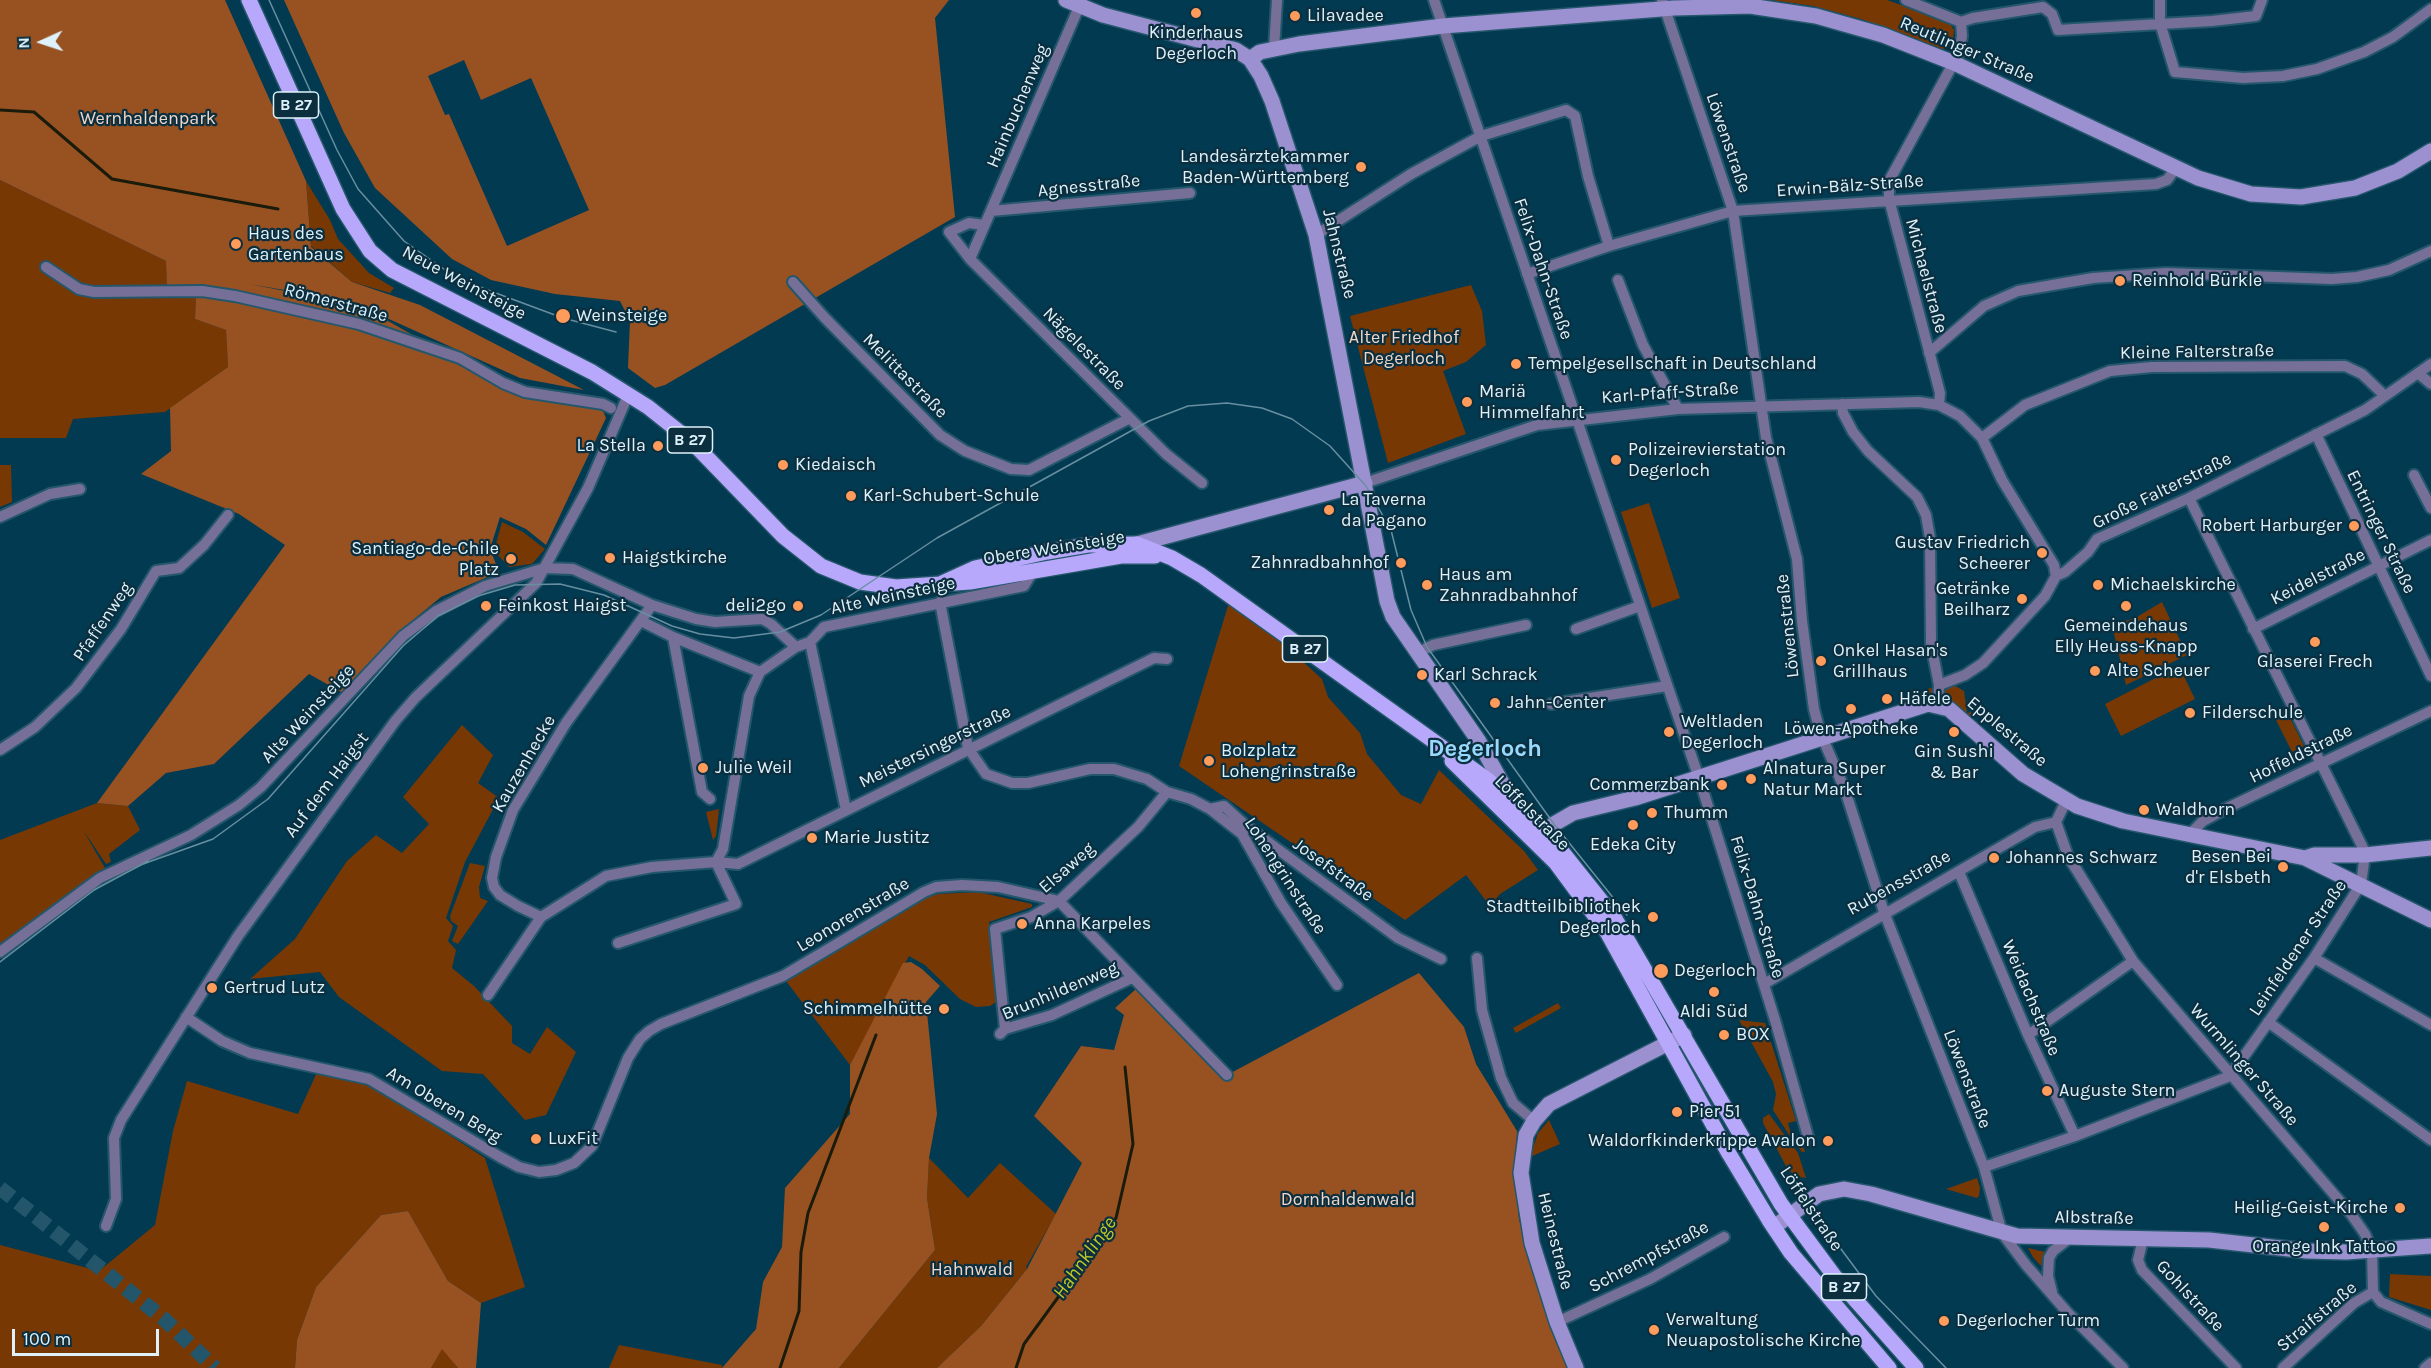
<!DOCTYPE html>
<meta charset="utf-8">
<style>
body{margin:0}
#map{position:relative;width:2431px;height:1368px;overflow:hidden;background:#023a51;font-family:Karla,sans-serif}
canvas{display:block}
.north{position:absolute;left:12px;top:12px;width:60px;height:60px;-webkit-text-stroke:4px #0b2f3f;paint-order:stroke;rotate:267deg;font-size:16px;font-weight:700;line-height:24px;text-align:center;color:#dff2fc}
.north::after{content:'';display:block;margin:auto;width:21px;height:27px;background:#dff2fc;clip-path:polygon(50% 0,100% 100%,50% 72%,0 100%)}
.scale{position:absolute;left:12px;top:1329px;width:147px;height:27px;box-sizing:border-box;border:3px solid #dff2fc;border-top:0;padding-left:8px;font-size:18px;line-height:21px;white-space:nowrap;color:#dff2fc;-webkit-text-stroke:4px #0b2f3f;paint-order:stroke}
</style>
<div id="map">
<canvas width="2431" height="1368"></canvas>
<div class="north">N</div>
<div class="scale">100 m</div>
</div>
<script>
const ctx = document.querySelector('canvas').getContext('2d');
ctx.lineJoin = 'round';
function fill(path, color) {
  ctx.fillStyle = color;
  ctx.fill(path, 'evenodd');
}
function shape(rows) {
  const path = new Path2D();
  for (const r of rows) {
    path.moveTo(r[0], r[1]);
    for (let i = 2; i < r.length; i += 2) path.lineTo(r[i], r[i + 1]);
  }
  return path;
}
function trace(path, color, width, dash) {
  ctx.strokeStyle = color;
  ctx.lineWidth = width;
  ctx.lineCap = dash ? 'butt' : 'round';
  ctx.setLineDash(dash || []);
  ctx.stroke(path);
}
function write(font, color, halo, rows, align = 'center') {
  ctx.font = font + ' Karla,sans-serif';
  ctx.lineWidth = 4.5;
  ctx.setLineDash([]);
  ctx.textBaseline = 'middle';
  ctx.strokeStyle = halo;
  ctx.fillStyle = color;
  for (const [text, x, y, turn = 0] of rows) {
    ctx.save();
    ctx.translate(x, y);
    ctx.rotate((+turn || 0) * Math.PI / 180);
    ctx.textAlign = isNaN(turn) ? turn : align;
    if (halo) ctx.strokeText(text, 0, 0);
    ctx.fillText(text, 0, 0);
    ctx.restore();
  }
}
const green = shape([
 [1771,0,1887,0,1949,22,1954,30,1953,40,1949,47,1943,49,1861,19,1813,6],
 [0,180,166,261,167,295,196,295,195,319,226,330,228,367,165,412,73,419,66,438,0,438],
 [306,181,330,220,338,239,369,273,394,288,390,293,352,282,311,246],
 [1471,285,1482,311,1486,345,1466,362,1443,371,1466,434,1388,463,1350,316],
 [0,465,11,465,12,502,0,507],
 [1649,503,1680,598,1652,608,1621,512],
 [502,522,523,532,545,549,532,564,509,567,494,551],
 [1231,596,1322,679,1328,697,1360,733,1367,754,1401,795,1421,804,1439,770,1524,851,1538,870,1500,894,1490,906,1466,875,1405,920,1179,766],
 [2162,602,2187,655,2126,685,2112,625,2135,618],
 [2179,666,2195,699,2121,736,2105,704],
 [1952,684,1964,691,1967,713,1971,712,1972,716,1970,719,1946,699,1944,692],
 [1930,688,1935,690,1931,698,1899,705,1898,703],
 [2286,710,2304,746,2292,752,2274,716],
 [462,725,493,755,478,783,499,798,465,862,446,918,453,926,448,941,456,950,452,968,474,986,512,1026,512,1043,530,1054,547,1027,576,1052,546,1115,525,1120,483,1074,442,1071,339,997,320,972,250,979,295,939,347,861,376,835,402,853,429,824,403,797],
 [97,803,128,806,140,830,109,854,111,862,106,864,83,830,105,868,0,944,0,840],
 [719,809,716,836,713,840,706,812],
 [470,863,485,866,479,887,480,898,488,901,458,944,452,941,458,926,451,921,450,916],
 [978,892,1032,904,1032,907,989,922,996,1002,990,1006,976,1007,960,999,925,965,909,956,850,1065,786,981,923,899,938,894],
 [1558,1003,1561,1008,1516,1033,1513,1028],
 [1739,1020,1765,1023,1796,1121,1788,1123,1792,1138,1801,1137,1805,1152,1802,1152,1793,1141,1773,1110,1776,1094,1773,1082],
 [319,1068,357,1076,485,1158,525,1287,481,1303,448,1281,408,1211,381,1215,316,1287,297,1340,295,1368,0,1368,0,1245,99,1271,155,1225,173,1131,187,1081,298,1114],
 [1769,1114,1798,1153,1806,1178,1795,1176,1787,1168,1763,1123,1763,1118],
 [1549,1120,1560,1144,1530,1157,1538,1133],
 [929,1158,968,1198,1000,1163,1056,1214,1026,1267,1027,1269,981,1326,937,1368,839,1368,935,1250,927,1198],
 [1977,1178,1980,1188,1979,1196,1977,1198,1946,1189],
 [2028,1248,2045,1252,2041,1266,2033,1257],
 [2390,1274,2431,1276,2431,1310,2389,1297],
 [619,1345,722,1365,722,1368,609,1368],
 [442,1348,458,1368,431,1368]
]);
const forest = shape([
 [0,0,225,0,306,181,311,247,352,282,420,305,584,390,520,378,349,301,249,284,347,303,381,317,506,388,601,406,606,418,546,545,526,529,500,517,490,549,499,572,441,597,396,634,343,693,309,674,214,764,166,773,128,806,97,803,285,545,239,514,141,474,171,451,170,408,228,367,226,330,195,319,196,295,167,295,166,261,0,180],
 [284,0,949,0,935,18,955,217,665,385,655,388,628,368,630,321,620,301,555,294,491,280,452,259,375,188,344,133],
 [464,60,481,100,531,78,589,210,507,246,449,114,445,115,428,76],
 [911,962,922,969,940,986,926,1002,937,1114,929,1158,927,1198,935,1250,839,1368,722,1368,756,1329,763,1282,782,1247,785,1188,850,1114,850,1065,903,963],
 [1419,973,1464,1027,1476,1064,1517,1131,1515,1177,1519,1220,1569,1368,937,1368,981,1326,1027,1269,1082,1163,1034,1116,1081,1046,1114,1050,1124,1015,1115,1008,1136,989,1227,1075],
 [408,1211,448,1281,481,1303,476,1368,458,1368,442,1349,431,1368,295,1368,297,1340,316,1287,381,1215]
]);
const stream = shape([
 [0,110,34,112,112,179,278,209],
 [780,1368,799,1311,801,1252,808,1213,876,1035],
 [1016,1368,1024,1344,1116,1218,1133,1144,1125,1067]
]);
const primaryTunnel = shape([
 [0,1188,164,1319,215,1368]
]);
const street = shape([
 [1434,0,1701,784,1775,1020,1809,1140],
 [1662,0,1733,211,1766,438,1797,559,1802,621,1814,709,1820,732,1845,790,1884,912,1984,1167,2002,1233,2026,1265,2068,1313,2123,1368],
 [1906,0,1961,22],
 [2160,0,2160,23,2175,72,2243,78,2283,76,2317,69,2364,52,2393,37,2431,9],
 [1961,22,1973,18,2043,7,2052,14,2058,30,2212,21,2256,16,2262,0],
 [1274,49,1277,0],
 [991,211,1190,193],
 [984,225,969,223,949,232,970,259,1166,454,1202,483],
 [1316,235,1411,174,1481,136,1566,110,1575,116,1588,176,1609,246],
 [970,259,1082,0],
 [46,267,79,289,94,292,202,291,235,296,359,324,460,358,503,383,525,392,603,404,611,408],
 [1527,274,1609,246,1733,211,2156,184,2167,180,2176,168],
 [1618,280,1643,345,1678,409],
 [793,282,825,318,940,435,965,451,1011,469,1029,470,1130,418],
 [1929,353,1984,306,2018,291,2093,278,2166,273,2332,279,2357,277,2389,270,2431,251],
 [2419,374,2431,384],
 [1842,404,1843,413,1853,432,1868,451,1917,497,1926,515,1930,538,1931,644,1939,685,1938,705],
 [1939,405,1940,393,1889,199,1889,181,1959,53,1962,36,1961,22],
 [2316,434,2431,676],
 [1982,438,2025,405,2110,371,2152,367,2345,366,2362,374,2384,395],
 [2414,475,2431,508],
 [1365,483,1537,425,1678,409,1919,402,1939,405,1960,416,1982,438,2002,480,2054,565,2056,576,2045,596,1983,663,1965,675,1939,685],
 [0,517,50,494,80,489],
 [2056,576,2065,572,2088,552,2097,539,2189,498,2365,410,2431,364],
 [940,602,968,748,986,774,1012,783,1028,783,1090,769,1114,769,1147,779,1167,792,1191,799,1210,809,1242,834,1281,903,1337,985],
 [641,621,673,637,760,672],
 [1576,629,1640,606],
 [2253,629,2431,540],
 [673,637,702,792,710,799],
 [810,642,846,810],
 [1417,653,1433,645,1526,625],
 [760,672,796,647,810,642,824,627,1024,586,1032,573],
 [1551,704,1667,686],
 [0,750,35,727,76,688,121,629,156,571,179,568,204,545,228,515],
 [2066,801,2056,822,2068,856,2133,961,2351,1214,2365,1234,2372,1250,2373,1292,2381,1302,2431,1324],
 [1210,809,1224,806,1245,825,1398,938,1441,959],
 [2191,833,2203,821,2225,809,2431,711],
 [716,862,723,849,749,696,760,672],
 [1959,872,2028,1035,2075,1136],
 [541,917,518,906,500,895,494,887,492,878,496,857,513,810,566,723,652,605],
 [618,943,736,904,716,862],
 [0,952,100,878,191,835,239,805,261,787,403,636,436,611,485,586,545,568,573,569,652,605,696,619,715,622,762,619,771,624,796,647],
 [1477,958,1482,1010,1501,1078,1513,1103,1534,1121],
 [2314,958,2431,1025],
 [1764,984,2035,827,2056,822],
 [488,995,541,917,606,876,652,867,716,862,738,864,1154,658,1167,659],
 [186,1017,222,1041,250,1053,369,1079,500,1157,519,1167,539,1172,556,1170,574,1163,592,1146,628,1058,640,1039,649,1031,661,1024,783,976,924,892,936,887,962,885,998,887,1059,901,1227,1075],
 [2268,1022,2431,1140],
 [1005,1029,995,929,1031,917,1059,901,1138,827,1167,792],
 [1000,1034,1005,1029,1052,1015,1132,978],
 [2028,1035,2133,961],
 [1984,1167,2075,1136,2230,1076,2314,958,2361,884,2365,855,2363,848,2189,498],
 [106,1226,116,1199,114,1138,121,1120,238,936,396,720,416,697,536,583,588,488,629,393],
 [2143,1239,2138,1260,2142,1270,2236,1368],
 [2052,1292,2048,1276,2049,1258,2053,1251,2071,1237],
 [1557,1322,1650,1279,1724,1237],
 [2283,1368,2354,1303,2373,1292],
 [2425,1368,2431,1363]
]);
const secondary = shape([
 [1066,0,1103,15,1236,50,1250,59,1261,76,1272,101,1316,235,1387,601,1393,617,1478,740,1512,801],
 [1250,59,1260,52,1299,44,1443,26,1674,8,1750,6,1816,16,1883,35,1954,63,2198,178,2251,194,2301,197,2355,188,2398,171,2431,151],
 [1137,544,1365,483],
 [1537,842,1554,824,1573,813,1635,798,1928,704,1949,709,2023,774,2077,806,2123,821,2305,858,2431,920],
 [2305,858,2314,855,2365,855,2431,848],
 [1774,1227,1819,1194,1844,1189,1871,1194,2017,1236,2209,1240,2307,1251,2346,1252,2431,1246],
 [1576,1368,1557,1322,1532,1243,1521,1173,1526,1135,1534,1121,1549,1104,1684,1035]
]);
const primary = shape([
 [249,0,343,209,370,251,392,270,592,372,648,407,692,442,783,536,821,566,860,582,896,587,970,582,1121,556,1155,556],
 [942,583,975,568,1047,552,1088,545,1137,544,1172,558,1201,575,1488,780,1559,848,1614,917,1781,1204,1835,1277,1916,1368],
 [1452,761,1556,863,1607,932,1728,1152,1769,1220,1791,1253,1889,1368]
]);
const tram = shape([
 [269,0,337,150,358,189,404,241,451,274,485,289,563,318,616,332],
 [143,864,213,839,268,799,403,646,438,616,478,596,515,585,560,584,604,595,672,626,700,634,734,638,780,632,821,615,937,538,1149,421,1188,406,1227,403,1262,408,1292,419,1330,446,1366,486,1391,530,1411,610,1427,647,1554,824,1627,915],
 [0,962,94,890,148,861],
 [1832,1237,1876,1296,1946,1368]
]);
const markers = [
 [1196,13,6,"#ff9b5b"],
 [1295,16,6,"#ff9b5b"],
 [1361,167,6,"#ff9b5b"],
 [236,244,6,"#ff9b5b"],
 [2120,281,6,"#ff9b5b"],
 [563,316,8,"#ff9b5b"],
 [1516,364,6,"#ff9b5b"],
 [1467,402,6,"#ff9b5b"],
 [658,446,6,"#ff9b5b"],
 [1616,460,6,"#ff9b5b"],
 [783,465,6,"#ff9b5b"],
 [851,496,6,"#ff9b5b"],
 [1329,510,6,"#ff9b5b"],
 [2354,526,6,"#ff9b5b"],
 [2042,553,6,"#ff9b5b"],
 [610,558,6,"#ff9b5b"],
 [511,559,6,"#ff9b5b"],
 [1401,563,6,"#ff9b5b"],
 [1427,585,6,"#ff9b5b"],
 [2098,585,6,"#ff9b5b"],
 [2022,599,6,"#ff9b5b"],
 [486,606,6,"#ff9b5b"],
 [798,606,6,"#ff9b5b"],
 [2126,606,6,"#ff9b5b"],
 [2315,642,6,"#ff9b5b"],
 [1821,661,6,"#ff9b5b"],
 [2095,671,6,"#ff9b5b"],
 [1422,675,6,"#ff9b5b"],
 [1887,699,6,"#ff9b5b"],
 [1495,703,6,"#ff9b5b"],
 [1851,709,6,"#ff9b5b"],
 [2190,713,6,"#ff9b5b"],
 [1669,732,6,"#ff9b5b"],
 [1954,732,6,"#ff9b5b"],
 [1209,761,6,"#ff9b5b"],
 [703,768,6,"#ff9b5b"],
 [1751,779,6,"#ff9b5b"],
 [1722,785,6,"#ff9b5b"],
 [2144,810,6,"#ff9b5b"],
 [1652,813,6,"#ff9b5b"],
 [1633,825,6,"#ff9b5b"],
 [812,838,6,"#ff9b5b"],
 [1994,858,6,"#ff9b5b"],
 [2283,867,6,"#ff9b5b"],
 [1653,917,6,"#ff9b5b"],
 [1022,924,6,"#ff9b5b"],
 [1661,971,8,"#ff9b5b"],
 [212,988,6,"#ff9b5b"],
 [1714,992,6,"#ff9b5b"],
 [944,1009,6,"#ff9b5b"],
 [1724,1035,6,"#ff9b5b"],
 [2047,1091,6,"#ff9b5b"],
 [1677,1112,6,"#ff9b5b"],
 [536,1139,6,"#ff9b5b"],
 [1828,1141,6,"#ff9b5b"],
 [2400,1208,6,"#ff9b5b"],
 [2324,1227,6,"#ff9b5b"],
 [1944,1321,6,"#ff9b5b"],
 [1654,1330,6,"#ff9b5b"]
];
const shields = [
 [296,105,45],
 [690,440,45],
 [1305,649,45],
 [1844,1287,45]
];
const shieldNames = [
 ["B 27",296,105],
 ["B 27",690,440],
 ["B 27",1305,649],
 ["B 27",1844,1287]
];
const poiNames = [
 ["Lilavadee",1307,16],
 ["Kinderhaus",1196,33,"center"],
 ["Degerloch",1196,54,"center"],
 ["Landesärztekammer",1349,157,"right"],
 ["Baden-Württemberg",1349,178,"right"],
 ["Haus des",248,234],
 ["Gartenbaus",248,255],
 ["Reinhold Bürkle",2132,281],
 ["Weinsteige",576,316],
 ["Tempelgesellschaft in Deutschland",1528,364],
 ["Mariä",1479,392],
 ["Himmelfahrt",1479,413],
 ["La Stella",646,446,"right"],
 ["Polizeirevierstation",1628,450],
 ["Degerloch",1628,471],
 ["Kiedaisch",795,465],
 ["Karl-Schubert-Schule",863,496],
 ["La Taverna",1341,500],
 ["da Pagano",1341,521],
 ["Robert Harburger",2342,526,"right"],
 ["Gustav Friedrich",2030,543,"right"],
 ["Scheerer",2030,564,"right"],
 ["Santiago-de-Chile",499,549,"right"],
 ["Platz",499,570,"right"],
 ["Haigstkirche",622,558],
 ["Zahnradbahnhof",1389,563,"right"],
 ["Haus am",1439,575],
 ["Zahnradbahnhof",1439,596],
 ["Michaelskirche",2110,585],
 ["Getränke",2010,589,"right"],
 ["Beilharz",2010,610,"right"],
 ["Feinkost Haigst",498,606],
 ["deli2go",786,606,"right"],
 ["Gemeindehaus",2126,626,"center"],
 ["Elly Heuss-Knapp",2126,647,"center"],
 ["Onkel Hasan's",1833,651],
 ["Grillhaus",1833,672],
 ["Glaserei Frech",2315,662,"center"],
 ["Alte Scheuer",2107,671],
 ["Karl Schrack",1434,675],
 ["Häfele",1899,699],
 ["Jahn-Center",1507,703],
 ["Filderschule",2202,713],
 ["Weltladen",1681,722],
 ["Degerloch",1681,743],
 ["Löwen-Apotheke",1851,729,"center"],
 ["Bolzplatz",1221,751],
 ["Lohengrinstraße",1221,772],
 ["Gin Sushi",1954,752,"center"],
 ["& Bar",1954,773,"center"],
 ["Julie Weil",715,768],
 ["Alnatura Super",1763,769],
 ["Natur Markt",1763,790],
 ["Commerzbank",1710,785,"right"],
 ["Waldhorn",2156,810],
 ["Thumm",1664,813],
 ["Marie Justitz",824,838],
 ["Edeka City",1633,845,"center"],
 ["Besen Bei",2271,857,"right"],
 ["d'r Elsbeth",2271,878,"right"],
 ["Johannes Schwarz",2006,858],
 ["Stadtteilbibliothek",1641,907,"right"],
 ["Degerloch",1641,928,"right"],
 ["Anna Karpeles",1034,924],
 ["Degerloch",1674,971],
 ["Gertrud Lutz",224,988],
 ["Schimmelhütte",932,1009,"right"],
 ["Aldi Süd",1714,1012,"center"],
 ["BOX",1736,1035],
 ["Auguste Stern",2059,1091],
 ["Pier 51",1689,1112],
 ["LuxFit",548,1139],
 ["Waldorfkinderkrippe Avalon",1816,1141,"right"],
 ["Heilig-Geist-Kirche",2388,1208,"right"],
 ["Orange Ink Tattoo",2324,1247,"center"],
 ["Verwaltung",1666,1320],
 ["Neuapostolische Kirche",1666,1341],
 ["Degerlocher Turm",1956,1321]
];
const streetNames = [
 ["Reutlinger Straße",1967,50,23],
 ["Hainbuchenweg",1018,106,-67],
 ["Löwenstraße",1728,143,71],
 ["Agnesstraße",1089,186,-6],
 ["Erwin-Bälz-Straße",1850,186,-4],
 ["Jahnstraße",1339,254,76],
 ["Felix-Dahn-Straße",1543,269,71],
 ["Michaelstraße",1926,276,75],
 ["Neue Weinsteige",464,283,28],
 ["Römerstraße",336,303,15],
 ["Nägelestraße",1084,349,45],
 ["Kleine Falterstraße",2197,352,-1],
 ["Melittastraße",905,376,45],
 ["Karl-Pfaff-Straße",1670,393,-4],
 ["Große Falterstraße",2162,491,-26],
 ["Entringer Straße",2381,532,64],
 ["Obere Weinsteige",1054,548,-9],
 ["Keidelstraße",2318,577,-27],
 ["Alte Weinsteige",893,596,-12],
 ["Pfaffenweg",103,622,-56],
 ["Löwenstraße",1788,626,-96],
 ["Alte Weinsteige",308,714,-47],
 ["Epplestraße",2007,732,40],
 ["Meistersingerstraße",935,747,-26],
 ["Hoffeldstraße",2301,754,-26],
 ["Kauzenhecke",524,764,-60],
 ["Auf dem Haigst",327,785,-53],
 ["Löffelstraße",1532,813,45],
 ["Elsaweg",1067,868,-41],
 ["Josefstraße",1333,870,36],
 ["Lohengrinstraße",1285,876,57],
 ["Rubensstraße",1899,883,-29],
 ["Felix-Dahn-Straße",1757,907,73],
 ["Leonorenstraße",853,915,-31],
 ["Leinfeldener Straße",2298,948,-56],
 ["Brunhildenweg",1060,991,-23],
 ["Weidachstraße",2031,998,67],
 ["Wurmlinger Straße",2244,1065,49],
 ["Löwenstraße",1967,1079,69],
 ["Am Oberen Berg",444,1105,31],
 ["Löffelstraße",1811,1209,56],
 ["Albstraße",2094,1218,1],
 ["Heinestraße",1555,1241,76],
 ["Schrempfstraße",1649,1257,-28],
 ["Gohlstraße",2190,1296,47],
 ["Straifstraße",2317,1317,-40]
];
const parkNames = [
 ["Wernhaldenpark",148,119],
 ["Alter Friedhof",1404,338],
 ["Degerloch",1404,359],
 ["Dornhaldenwald",1348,1200],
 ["Hahnwald",972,1270]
];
const waterNames = [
 ["Hahnklinge",1085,1258,-55]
];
const districtNames = [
 ["Degerloch",1485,749]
];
fill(green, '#783804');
fill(forest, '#985222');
trace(stream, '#1a1b0b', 3);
trace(primaryTunnel, '#23566b', 15, [15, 8]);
trace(street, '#25576c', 14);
trace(secondary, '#25576c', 18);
trace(primary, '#25576c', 18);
trace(street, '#767098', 10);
trace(secondary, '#9b90d0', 15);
trace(primary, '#b7a8fb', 15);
trace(tram, '#688fa0', 1.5);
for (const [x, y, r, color] of markers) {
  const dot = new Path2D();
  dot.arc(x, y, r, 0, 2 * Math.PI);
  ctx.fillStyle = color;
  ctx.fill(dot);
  trace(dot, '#0b2f3f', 2);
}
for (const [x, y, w] of shields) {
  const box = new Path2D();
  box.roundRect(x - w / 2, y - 13, w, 26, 4.5);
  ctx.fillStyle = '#0b2f3f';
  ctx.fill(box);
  trace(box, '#dff2fc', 1.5);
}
write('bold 16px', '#dff2fc', null, shieldNames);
write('18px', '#dff2fc', '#0b2f3f', poiNames, 'left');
write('18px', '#dff2fc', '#0b2f3f', streetNames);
write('18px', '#f0d7c9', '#0b2f3f', parkNames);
write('italic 20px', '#c2c824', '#0b2f3f', waterNames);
write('bold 24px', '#98dafd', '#0b2f3f', districtNames);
</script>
